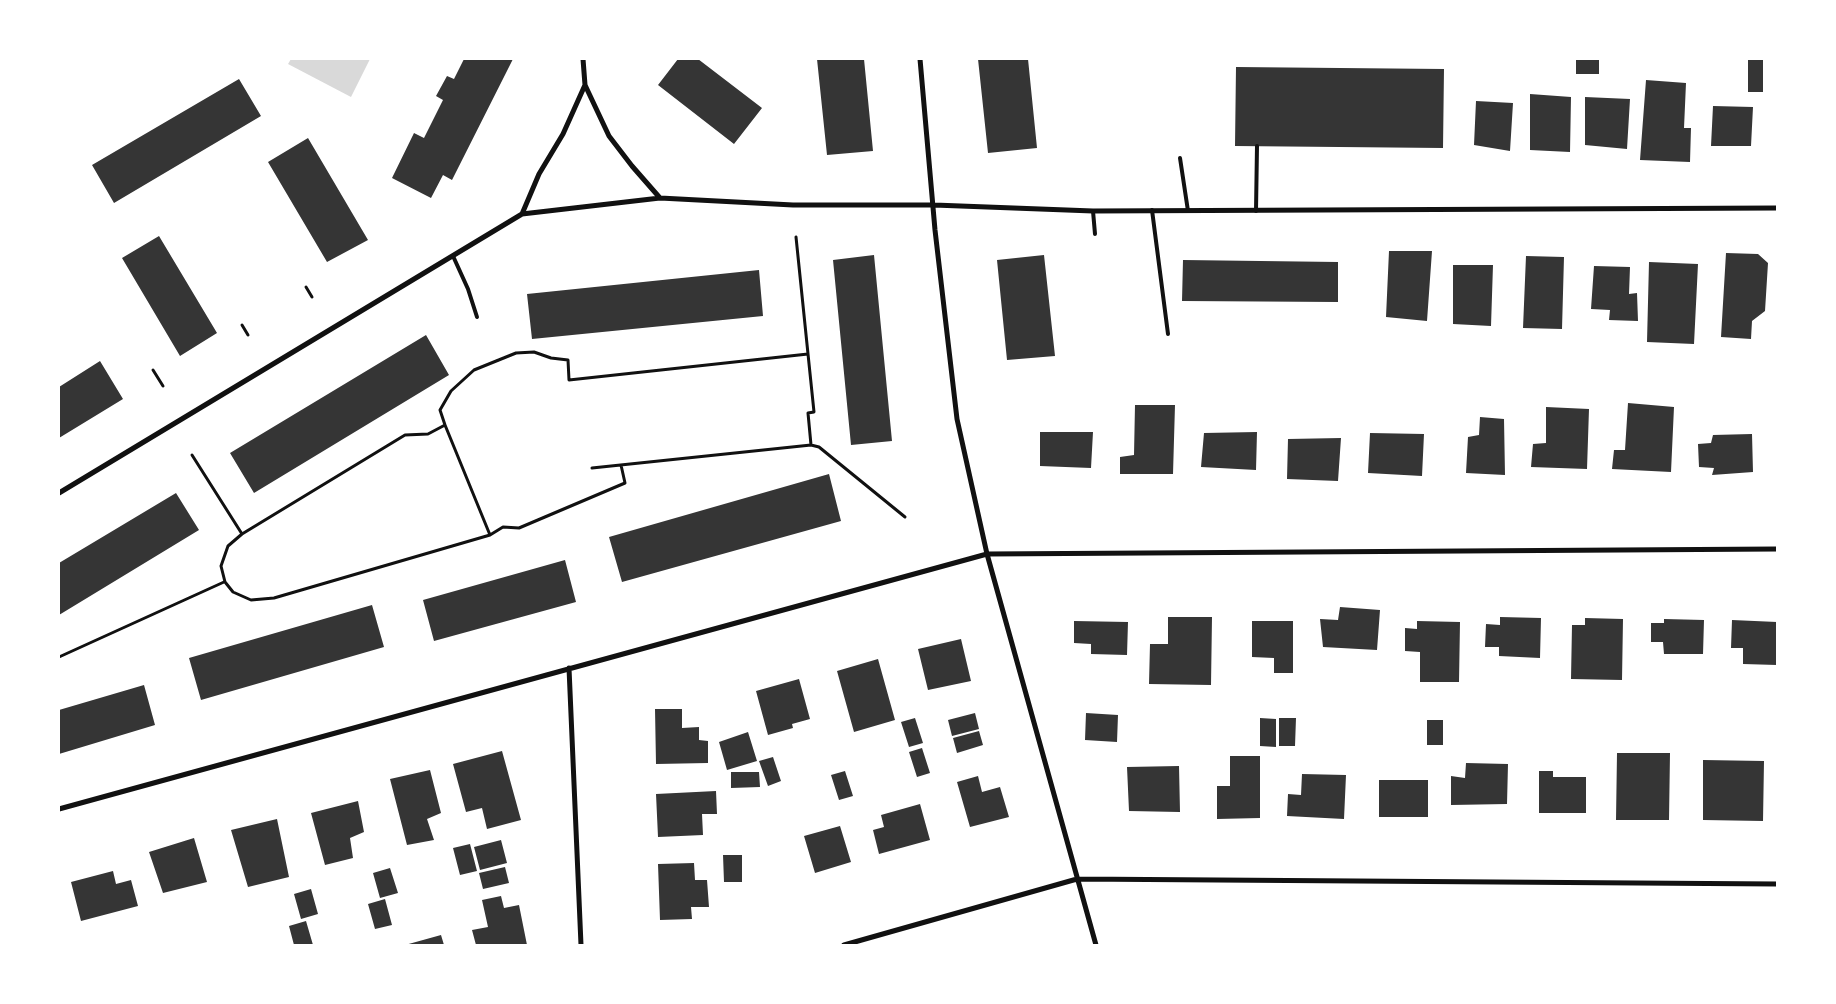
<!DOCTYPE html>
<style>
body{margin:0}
#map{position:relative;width:1836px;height:1004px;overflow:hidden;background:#fff;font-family:"Varela Round",sans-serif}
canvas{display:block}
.frame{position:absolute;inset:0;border:60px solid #fff;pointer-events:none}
</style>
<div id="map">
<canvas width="1836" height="1004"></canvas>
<div class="frame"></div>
</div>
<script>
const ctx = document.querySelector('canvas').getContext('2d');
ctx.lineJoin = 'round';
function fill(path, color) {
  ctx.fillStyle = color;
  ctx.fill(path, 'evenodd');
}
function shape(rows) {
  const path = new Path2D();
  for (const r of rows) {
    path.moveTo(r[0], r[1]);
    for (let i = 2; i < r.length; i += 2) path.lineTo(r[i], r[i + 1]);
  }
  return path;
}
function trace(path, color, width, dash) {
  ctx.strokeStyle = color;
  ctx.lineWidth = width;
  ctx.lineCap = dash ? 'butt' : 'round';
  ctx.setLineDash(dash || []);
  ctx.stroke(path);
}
const water = shape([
 [291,59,370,59,351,97,288,64]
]);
const building = shape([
 [464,59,513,59,452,180,443,175,431,198,392,178,414,133,424,138,443,100,436,96,447,76,454,79],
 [678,59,698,59,762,108,734,144,658,85],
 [817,59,864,59,873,151,827,155],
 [978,59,1028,59,1037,148,988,153],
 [1576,59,1599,59,1599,74,1576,74],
 [1748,59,1763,59,1763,92,1748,92],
 [1236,67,1444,69,1443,148,1235,146],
 [239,79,261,116,114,203,92,165],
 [1646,80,1686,83,1684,128,1691,128,1690,162,1640,160],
 [1530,94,1571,97,1570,152,1530,150],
 [1585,97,1630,99,1627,149,1585,145],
 [1476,101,1513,103,1510,151,1474,145],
 [1713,106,1753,107,1751,146,1711,146],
 [308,138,368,240,327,262,268,162],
 [159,236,217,333,180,356,122,258],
 [1389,251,1432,251,1427,321,1386,317],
 [1726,253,1758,254,1768,263,1765,311,1752,321,1751,339,1721,337],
 [874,255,892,441,851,445,833,260],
 [1044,255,1055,356,1007,360,997,260],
 [1526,256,1564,257,1562,329,1523,328],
 [1183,260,1338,262,1338,302,1182,301],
 [1649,262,1698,264,1694,344,1647,342],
 [1453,265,1493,265,1491,326,1453,324],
 [1594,266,1630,267,1629,294,1637,293,1638,321,1609,320,1610,310,1591,309],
 [759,270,763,316,532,339,527,294],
 [426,335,449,375,254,493,230,453],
 [100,361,123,399,59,438,59,387],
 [1628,403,1674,407,1671,472,1612,469,1614,450,1625,450],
 [1135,405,1175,405,1173,474,1120,474,1120,457,1134,455],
 [1546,407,1589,409,1587,469,1531,467,1533,444,1546,443],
 [1480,417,1504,419,1505,475,1466,473,1468,437,1479,435],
 [1040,432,1093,432,1091,468,1040,466],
 [1257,432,1256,470,1201,467,1204,433],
 [1370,433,1424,434,1422,476,1368,473],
 [1752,434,1753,472,1712,475,1714,468,1699,467,1698,444,1711,443,1713,435],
 [1341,438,1338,481,1287,479,1288,439],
 [829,474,841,521,622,582,609,537],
 [176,493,199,530,59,615,59,563],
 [565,560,576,602,434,641,423,600],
 [372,605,384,647,201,700,189,658],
 [1340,607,1380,610,1377,650,1323,647,1320,619,1338,620],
 [1168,617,1212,617,1211,685,1149,684,1150,644,1168,644],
 [1500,617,1541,618,1540,658,1499,656,1499,647,1485,647,1486,624,1500,625],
 [1585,618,1623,619,1622,680,1571,679,1572,625,1585,625],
 [1664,619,1704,620,1703,654,1664,654,1663,642,1651,642,1651,623,1664,623],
 [1732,620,1777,622,1777,665,1743,664,1743,648,1731,648],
 [1074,621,1128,622,1127,655,1091,654,1091,644,1074,643],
 [1252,621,1293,621,1293,673,1274,673,1274,658,1252,657],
 [1417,621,1460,622,1459,682,1420,682,1420,652,1405,651,1405,628,1417,629],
 [961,639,971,681,928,690,918,649],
 [878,659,895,720,854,732,837,671],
 [799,679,810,719,792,724,793,728,768,735,756,691],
 [144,685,155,725,59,754,59,710],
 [655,709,682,709,682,728,699,727,699,740,708,741,708,763,656,764],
 [975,713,979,729,952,736,948,720],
 [1086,713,1118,715,1117,742,1085,740],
 [915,718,923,743,909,747,901,722],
 [1260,718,1276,719,1276,747,1260,746],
 [1279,718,1296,718,1295,746,1279,746],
 [1427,720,1443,720,1443,745,1427,745],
 [979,731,983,745,957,753,953,738],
 [748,732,757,761,727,770,719,742],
 [922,748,930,773,917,777,909,752],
 [502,751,521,820,487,829,482,808,466,812,453,764],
 [1617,753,1670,753,1669,820,1616,820],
 [1230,756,1260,756,1260,818,1217,819,1217,786,1230,786],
 [773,757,781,781,768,786,759,761],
 [1703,760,1764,761,1763,821,1703,820],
 [1466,763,1508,764,1507,804,1451,805,1451,776,1465,778],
 [1179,766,1180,812,1129,811,1127,767],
 [430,770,441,813,427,819,434,840,407,845,390,779],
 [845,771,853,796,839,800,831,775],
 [1539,771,1553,771,1553,777,1586,777,1586,813,1539,813],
 [731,772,759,772,760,787,731,788],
 [1302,774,1346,775,1344,819,1287,816,1288,794,1301,795],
 [978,776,982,792,1000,787,1009,817,970,827,957,782],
 [1379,780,1428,780,1428,817,1379,817],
 [716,791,717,814,702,814,703,835,658,837,656,794],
 [358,801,364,832,350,838,353,858,325,865,311,813],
 [920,804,930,840,879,854,873,830,884,827,881,815],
 [277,819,289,877,248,887,231,830],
 [840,826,851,862,815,873,804,836],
 [194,838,207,882,163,893,149,852],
 [501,840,507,863,480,870,474,847],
 [470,844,477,871,460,875,453,848],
 [723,855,742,855,742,882,724,882],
 [694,863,695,880,707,880,709,907,691,907,692,919,660,920,658,864],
 [505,867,509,883,483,889,479,873],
 [390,868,398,893,380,898,373,873],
 [113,871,116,884,131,880,138,906,81,921,71,882],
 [311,889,318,914,301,919,294,894],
 [501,896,504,908,519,905,527,945,476,945,472,930,488,927,482,900],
 [385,899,392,925,375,929,368,904],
 [306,921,313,945,294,945,289,926],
 [441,935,444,945,405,945]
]);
const path = shape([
 [796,237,808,354],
 [306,287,312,297],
 [242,325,248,335],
 [153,370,163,386],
 [445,425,440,410,451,391,474,370,516,353,534,352,551,358,568,360,569,380,808,354,814,412,808,413,811,445,592,468],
 [445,425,490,535,274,598,251,600,233,592,225,582,221,566,228,546,242,534,405,435,428,434,445,425],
 [811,445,819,447,905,517],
 [192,455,242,534],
 [490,535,503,527,519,528,625,483,621,465],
 [59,657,224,582]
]);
const service = shape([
 [1180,158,1188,211],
 [1152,210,1168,334],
 [1093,211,1095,234],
 [1256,211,1257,146],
 [453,256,468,289,477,317]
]);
const minor = shape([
 [583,59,585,85,609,136,632,166,660,198],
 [920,59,935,230,957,419,987,554,1096,945],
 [522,214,539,174,563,134,585,85],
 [59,493,522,214,660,198,793,205,934,205,1093,211,1777,208],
 [569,668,581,945],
 [59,809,987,554,1777,549],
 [844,945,1077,879,1777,884]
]);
fill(water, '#d9d9d9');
fill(building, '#353535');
trace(path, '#111', 3);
trace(service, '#111', 4);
trace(minor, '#111', 5);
</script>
